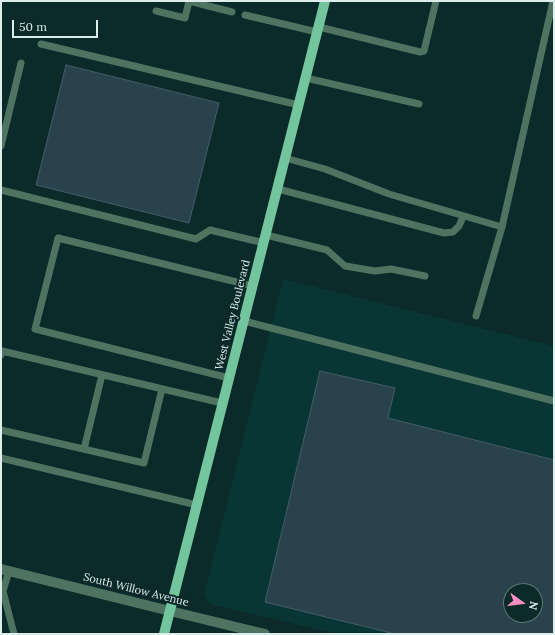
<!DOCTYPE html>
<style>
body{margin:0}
#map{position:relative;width:555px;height:635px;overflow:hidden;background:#0c2a29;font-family:Lora,serif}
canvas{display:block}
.frame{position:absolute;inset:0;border:2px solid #dcedec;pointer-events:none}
.north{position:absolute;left:503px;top:583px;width:40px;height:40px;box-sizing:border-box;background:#0c2a29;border:1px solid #5f7877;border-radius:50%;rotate:104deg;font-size:11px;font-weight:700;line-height:16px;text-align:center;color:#dcedec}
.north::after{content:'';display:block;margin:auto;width:14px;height:18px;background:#fb8fc4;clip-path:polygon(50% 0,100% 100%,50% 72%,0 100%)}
.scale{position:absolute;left:12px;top:20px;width:86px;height:18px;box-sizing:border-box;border:2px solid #dcedec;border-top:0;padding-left:5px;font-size:12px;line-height:14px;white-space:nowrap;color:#dcedec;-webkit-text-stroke:3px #0c2a29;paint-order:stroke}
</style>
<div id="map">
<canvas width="555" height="635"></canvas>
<div class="frame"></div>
<div class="north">N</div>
<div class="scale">50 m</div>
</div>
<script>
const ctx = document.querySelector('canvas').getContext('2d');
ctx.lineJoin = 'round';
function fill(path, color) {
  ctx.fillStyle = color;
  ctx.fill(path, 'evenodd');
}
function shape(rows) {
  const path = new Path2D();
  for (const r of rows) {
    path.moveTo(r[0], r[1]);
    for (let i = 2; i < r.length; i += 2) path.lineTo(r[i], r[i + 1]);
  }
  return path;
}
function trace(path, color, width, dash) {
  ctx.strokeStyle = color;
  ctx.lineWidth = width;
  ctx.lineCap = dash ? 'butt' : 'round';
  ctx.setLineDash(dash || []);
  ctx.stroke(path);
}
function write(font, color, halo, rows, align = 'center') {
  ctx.font = font + ' Lora,serif';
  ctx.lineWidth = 4;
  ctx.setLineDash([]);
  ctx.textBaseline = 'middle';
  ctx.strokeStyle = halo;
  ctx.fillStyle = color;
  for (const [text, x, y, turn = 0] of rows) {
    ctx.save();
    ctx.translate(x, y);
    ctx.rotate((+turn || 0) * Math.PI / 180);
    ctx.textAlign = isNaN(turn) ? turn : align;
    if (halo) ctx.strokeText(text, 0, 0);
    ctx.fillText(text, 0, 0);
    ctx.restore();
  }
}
const built = shape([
 [283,279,554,346,554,634,337,634,210,604,204,595],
 [511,591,535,591,535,615,511,615]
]);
const building = shape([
 [66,65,219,103,189,223,36,185,66,65],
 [320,371,395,388,388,418,554,460,554,634,395,634,265,602,320,371],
 [511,591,535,591,535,615,511,615,511,591]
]);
const service = shape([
 [189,1,232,12],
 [156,11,185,18,189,1],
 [245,15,317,32],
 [319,27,420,52,424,51,436,1],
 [41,44,299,105],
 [306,78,419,104],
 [1,146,21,63],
 [285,158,325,169,389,194,502,227,476,316],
 [278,189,444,233,453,232,459,226,463,217],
 [1,190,196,239,210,230,264,243],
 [502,227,553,1],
 [266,235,327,250,345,266,375,271,391,269,425,276],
 [244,321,554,401],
 [1,355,2,351,222,403],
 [229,378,35,329,58,238,253,286],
 [1,430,144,463,162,389],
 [84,449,102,375],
 [1,458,197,505],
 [9,571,3,591,14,634]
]);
const minor = shape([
 [1,569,170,611]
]);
const tertiary = shape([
 [170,611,265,634]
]);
const primary = shape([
 [164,634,325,1]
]);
const streetNames = [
 ["West Valley Boulevard",233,315,-76],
 ["South Willow Avenue",136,590,14]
];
fill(built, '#093534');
fill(building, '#29424c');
trace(building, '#435d68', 1);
trace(service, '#4e7461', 7);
trace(minor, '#4e7461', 10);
trace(tertiary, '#4e7461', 10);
trace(primary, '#72c59d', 10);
write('11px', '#dcedec', '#0c2a29', streetNames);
</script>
